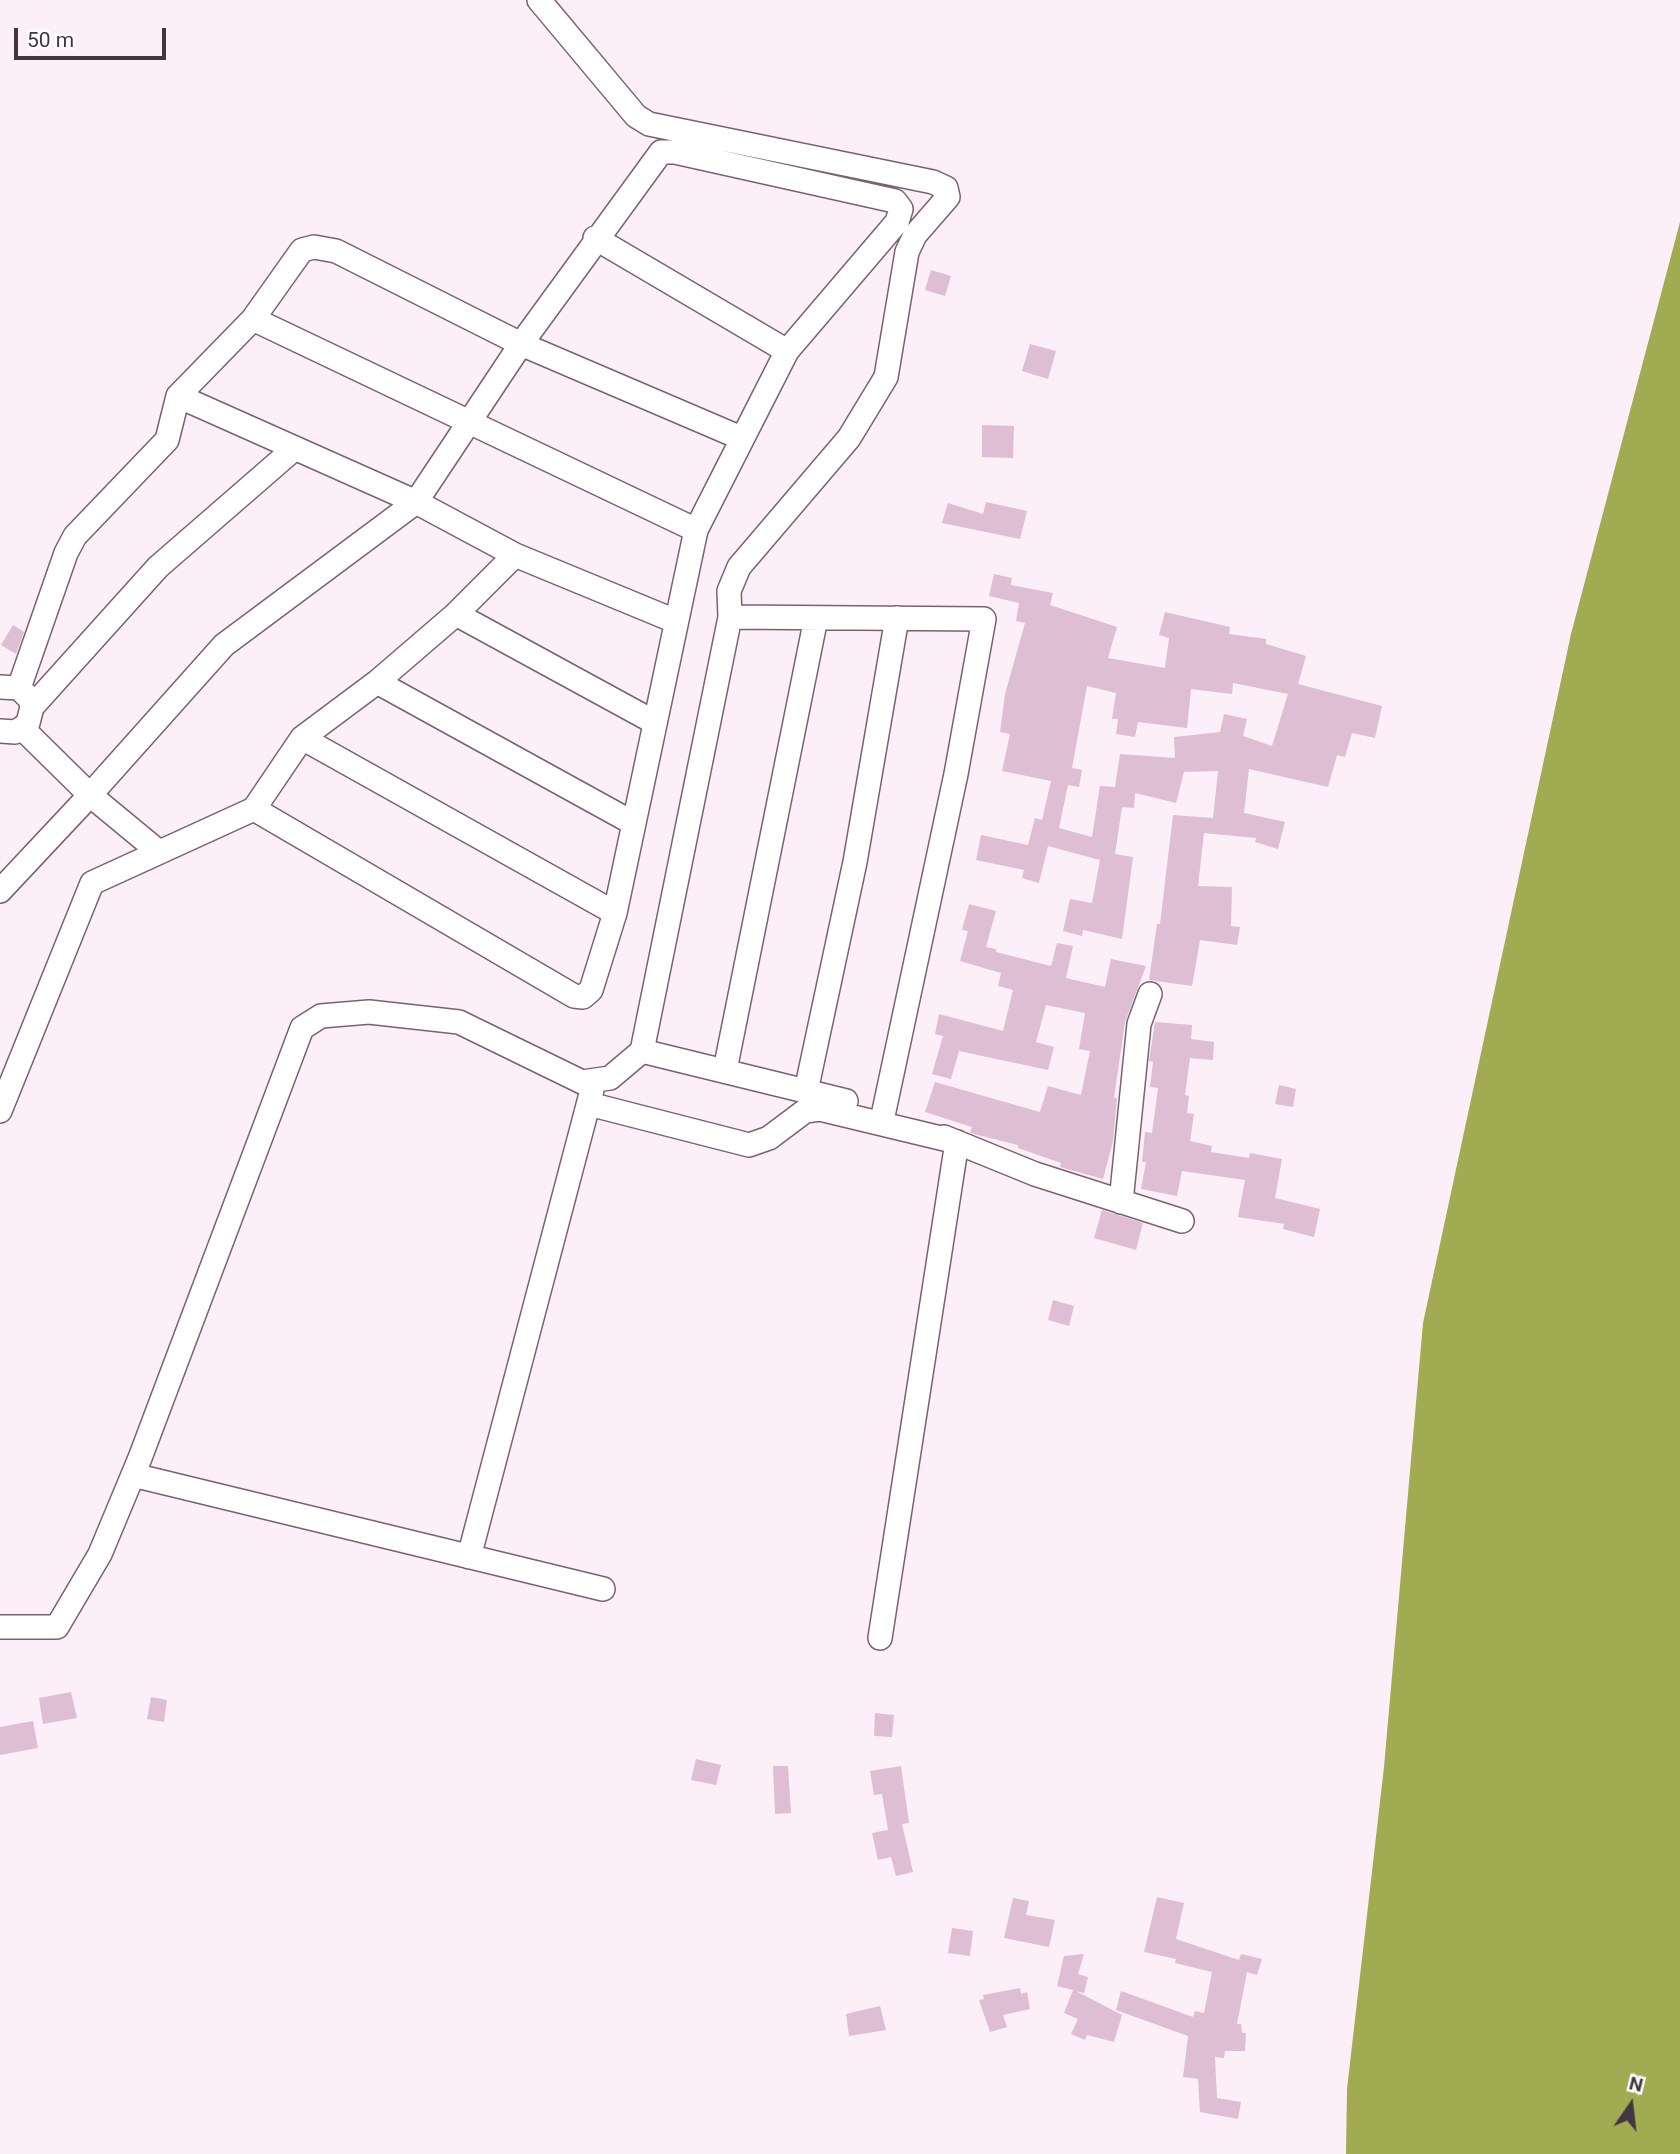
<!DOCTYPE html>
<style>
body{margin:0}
#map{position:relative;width:1680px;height:2154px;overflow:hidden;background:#fceff8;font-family:Roboto,sans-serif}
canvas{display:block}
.north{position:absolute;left:1596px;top:2070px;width:70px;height:70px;-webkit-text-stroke:5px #fff;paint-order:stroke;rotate:14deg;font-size:19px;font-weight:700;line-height:28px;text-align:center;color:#43373f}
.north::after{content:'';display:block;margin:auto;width:24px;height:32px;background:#43373f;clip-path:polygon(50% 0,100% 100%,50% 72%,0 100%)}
.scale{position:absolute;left:14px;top:28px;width:152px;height:32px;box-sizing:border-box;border:4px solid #43373f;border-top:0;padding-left:9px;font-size:21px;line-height:24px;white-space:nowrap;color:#43373f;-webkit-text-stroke:5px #fff;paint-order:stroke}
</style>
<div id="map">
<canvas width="1680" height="2154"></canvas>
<div class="north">N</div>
<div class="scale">50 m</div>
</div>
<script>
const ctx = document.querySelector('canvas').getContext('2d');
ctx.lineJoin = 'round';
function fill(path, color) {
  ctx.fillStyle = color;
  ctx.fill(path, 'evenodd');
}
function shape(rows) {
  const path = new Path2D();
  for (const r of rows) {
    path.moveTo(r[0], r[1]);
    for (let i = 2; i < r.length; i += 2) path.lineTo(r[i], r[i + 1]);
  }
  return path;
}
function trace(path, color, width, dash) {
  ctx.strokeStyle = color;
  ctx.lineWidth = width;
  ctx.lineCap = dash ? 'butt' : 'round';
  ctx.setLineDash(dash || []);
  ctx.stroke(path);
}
const water = shape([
 [1680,222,1680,2154,1346,2154,1347,2089,1384,1767,1423,1323,1571,634]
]);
const building = shape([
 [931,270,951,276,945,296,925,290],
 [1030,344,1056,351,1048,379,1022,371],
 [982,425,1014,426,1013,458,982,457],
 [986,502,1027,511,1020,539,942,523,948,503,983,514],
 [994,574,1012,578,1011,585,1053,593,1050,605,1117,627,1108,658,1165,668,1169,638,1159,635,1165,612,1230,627,1229,634,1266,639,1266,644,1306,656,1298,684,1382,706,1375,738,1352,733,1345,757,1337,755,1328,787,1249,769,1244,813,1285,822,1278,849,1255,842,1256,838,1204,833,1198,886,1232,887,1231,926,1240,927,1237,945,1200,940,1192,986,1149,980,1157,924,1160,924,1173,815,1213,818,1218,771,1184,772,1176,803,1135,793,1134,808,1122,807,1115,854,1133,857,1122,939,1083,930,1082,936,1063,931,1070,899,1092,903,1100,860,1048,846,1039,883,1022,878,1024,870,976,860,981,835,1028,845,1035,818,1042,820,1051,781,1002,771,1010,734,1000,732,1005,694,1025,623,1016,621,1019,603,989,596],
 [1233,683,1288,694,1272,746,1243,736,1247,719,1224,714,1220,732,1174,737,1175,758,1120,754,1115,787,1100,786,1092,837,1059,828,1068,785,1079,787,1082,770,1072,768,1087,686,1116,693,1112,719,1118,719,1116,734,1135,737,1138,722,1187,728,1191,689,1232,694],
 [13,625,24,632,16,654,1,645],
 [969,904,996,911,986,947,996,949,996,952,1051,966,1057,943,1073,946,1066,978,1105,987,1111,959,1146,966,1125,1022,1114,1098,1117,1098,1113,1141,1103,1179,1060,1167,1061,1163,1018,1148,1018,1145,970,1133,972,1127,925,1112,935,1082,1040,1112,1048,1086,1081,1095,1090,1051,1079,1049,1085,1013,1046,1005,1036,1042,1054,1047,1048,1070,959,1051,951,1079,932,1074,943,1036,935,1034,939,1014,1003,1031,1013,990,998,986,1001,973,960,961,968,931,962,930],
 [1155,1022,1192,1025,1191,1039,1214,1042,1213,1060,1190,1058,1185,1095,1189,1096,1187,1113,1194,1114,1190,1141,1212,1146,1211,1152,1249,1158,1250,1153,1282,1159,1275,1198,1320,1209,1314,1237,1283,1229,1284,1224,1238,1217,1245,1180,1182,1171,1177,1196,1141,1189,1146,1162,1142,1162,1145,1132,1152,1133,1158,1088,1150,1087,1153,1062,1149,1061],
 [1279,1085,1296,1089,1293,1107,1275,1104],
 [1102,1210,1143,1223,1136,1250,1094,1238],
 [1053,1300,1074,1306,1069,1326,1048,1320],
 [71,1692,77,1718,43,1724,39,1698],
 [151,1697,167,1700,164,1722,147,1719],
 [875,1713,894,1715,892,1737,874,1736],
 [33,1721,38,1748,0,1755,0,1727],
 [696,1759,721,1765,716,1785,691,1780],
 [773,1766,788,1766,791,1813,775,1814],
 [901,1766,909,1823,902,1824,913,1872,896,1876,891,1857,878,1860,872,1833,888,1830,882,1794,874,1795,870,1771],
 [1157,1897,1184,1903,1176,1939,1239,1960,1241,1954,1262,1959,1257,1975,1247,1972,1237,2024,1241,2024,1242,2033,1246,2033,1245,2051,1225,2051,1224,2058,1215,2057,1217,2098,1241,2102,1238,2119,1200,2112,1198,2079,1183,2077,1188,2036,1116,2010,1121,1991,1193,2017,1195,2011,1204,2013,1212,1972,1175,1963,1176,1959,1144,1952],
 [1013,1898,1029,1901,1026,1915,1055,1920,1049,1947,1004,1938],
 [952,1928,973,1931,970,1956,948,1953],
 [1084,1954,1078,1974,1088,1977,1084,1993,1076,1991,1122,2015,1114,2042,1087,2035,1085,2040,1071,2034,1078,2019,1064,2013,1073,1990,1057,1986,1064,1956],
 [1020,1988,1021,1994,1027,1992,1030,2009,1003,2015,1007,2027,990,2032,979,2000,984,1999,983,1995],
 [880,2006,886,2030,849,2036,846,2014]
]);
const minor = shape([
 [595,238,787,351],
 [253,319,696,530],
 [456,614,654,722],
 [730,617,984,619,956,774,884,1111],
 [675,621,515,555,416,502,178,396,253,319,302,250,314,247,336,251,521,344,741,438],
 [377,682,633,823],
 [0,687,19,688,30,699,32,707,28,723,22,728,15,732,0,731],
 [19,688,66,553,75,536,167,440,178,396],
 [32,707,158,567,295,448],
 [22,728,90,795,159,852],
 [302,738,615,913],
 [0,891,90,795,224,645,416,502,521,344,661,152,675,152,895,201,901,209,897,222,787,351,696,530,615,913,591,990,583,997,574,996,254,809],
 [642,1051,846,1101],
 [725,1070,816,618],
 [806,1091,855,862,897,618],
 [589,1104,749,1145,769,1138,805,1111,820,1109,957,1142,880,1638],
 [0,1111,92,883,254,809,302,738,377,682,456,614,515,555],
 [944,1137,1035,1174,1182,1221],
 [1121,1202,1139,1024,1150,994],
 [133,1475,603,1589],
 [469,1557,592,1090],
 [0,1627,57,1627,100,1554,140,1458,302,1028,321,1016,369,1012,459,1022,582,1082,610,1078,642,1051,730,617,729,591,739,567,849,438,886,377,907,252,915,235,948,197,946,188,933,182,649,124,636,116,539,0]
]);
fill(water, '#a0ab52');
fill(building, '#ddbed3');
trace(minor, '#7b6072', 26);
trace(minor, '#fff', 23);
</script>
